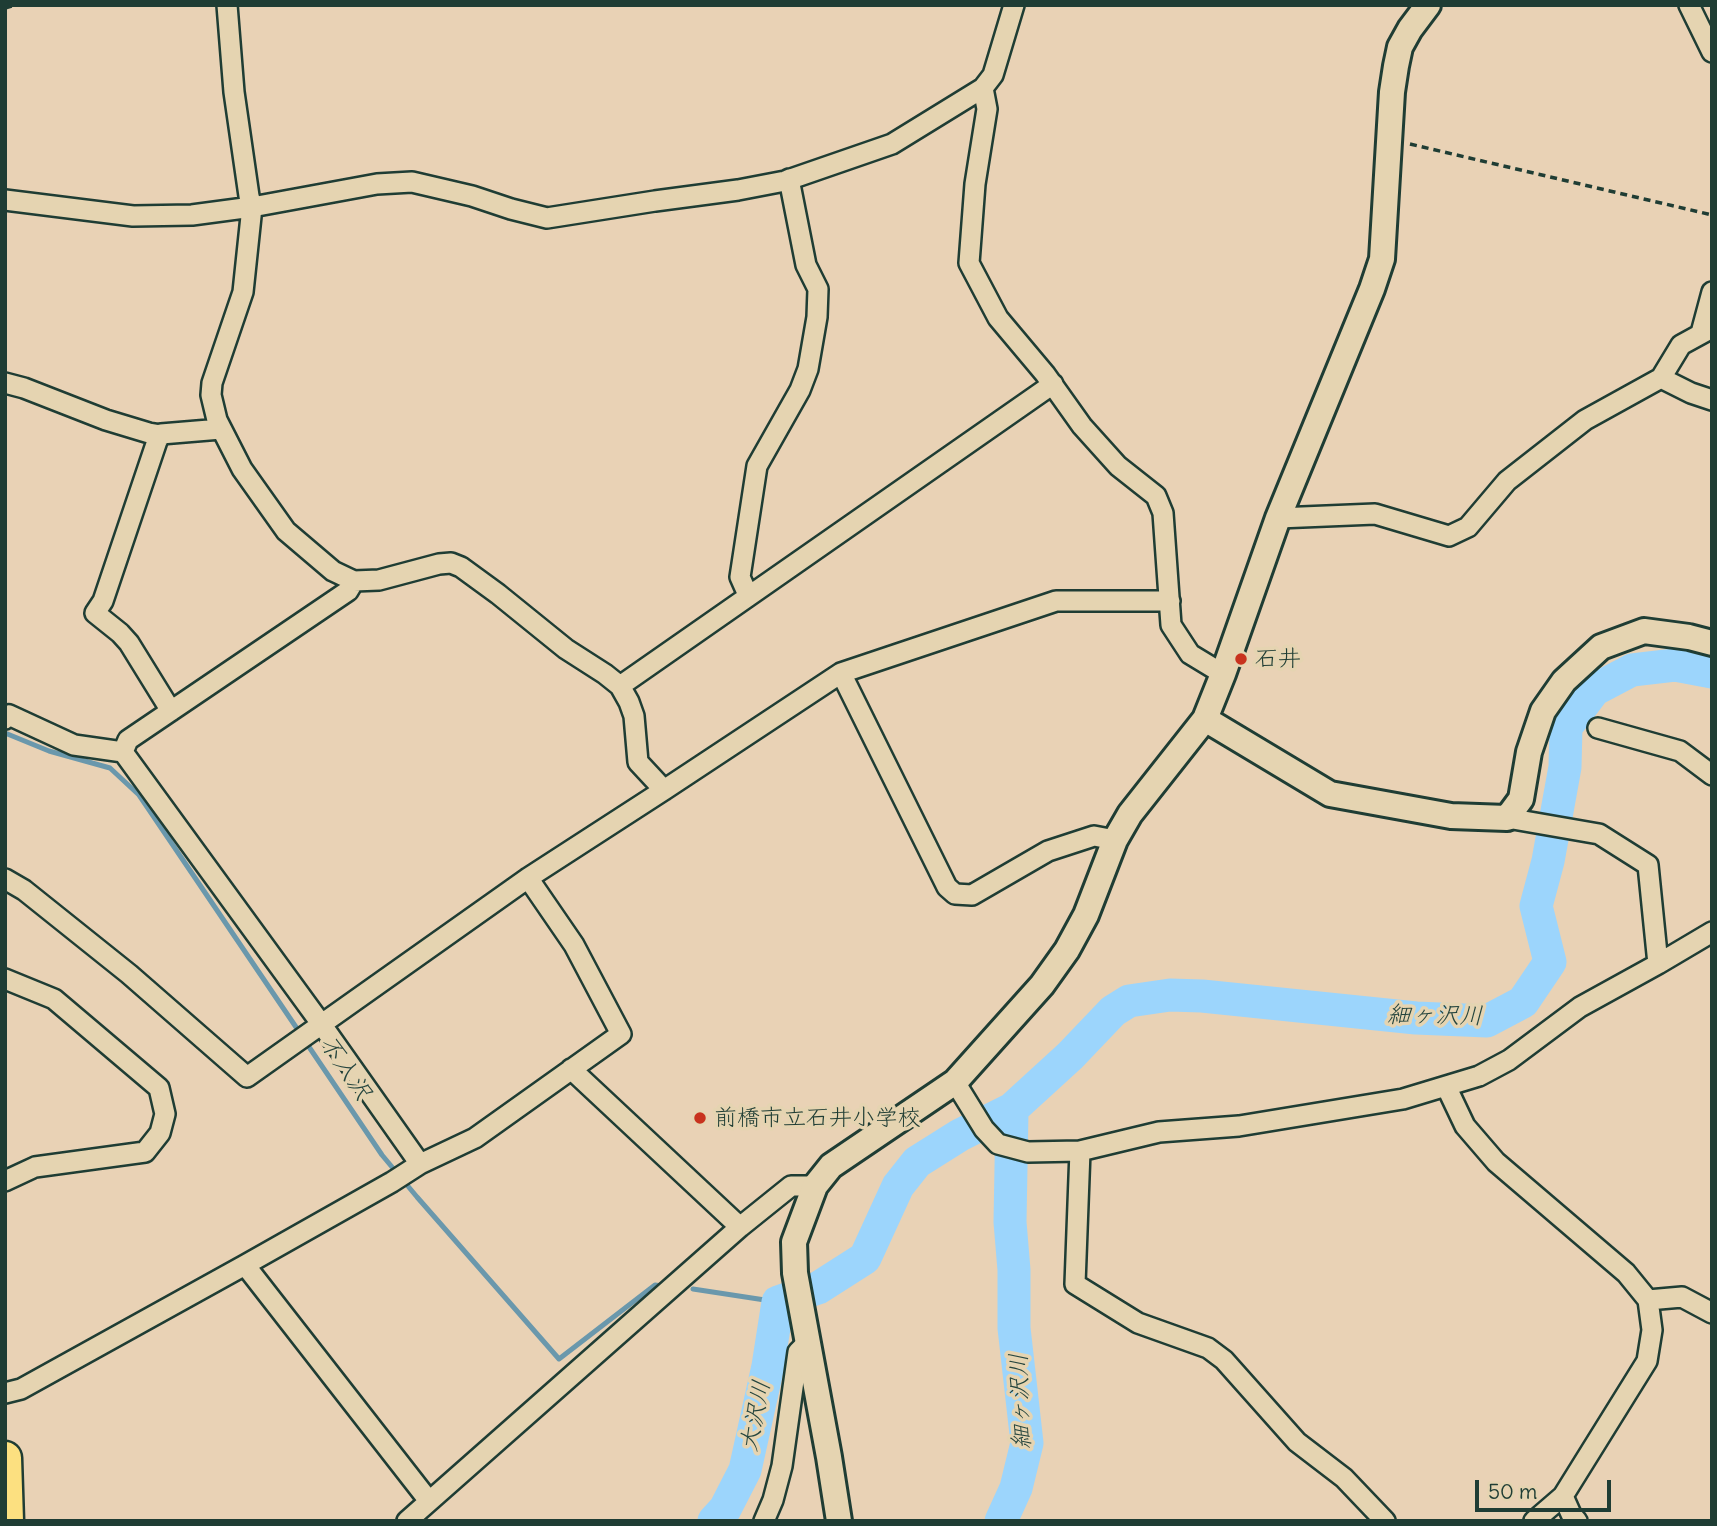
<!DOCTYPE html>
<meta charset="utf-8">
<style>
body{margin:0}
#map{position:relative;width:1717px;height:1526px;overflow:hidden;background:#e9d2b5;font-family:Delius,sans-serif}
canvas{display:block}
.frame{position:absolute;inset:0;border:7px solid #1f3d34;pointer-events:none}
.scale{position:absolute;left:1475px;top:1480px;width:136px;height:32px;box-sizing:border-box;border:4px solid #1f3d34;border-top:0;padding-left:9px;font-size:21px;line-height:24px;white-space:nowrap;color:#1f3d34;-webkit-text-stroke:5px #e5d4b1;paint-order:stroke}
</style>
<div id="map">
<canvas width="1717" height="1526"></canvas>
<div class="frame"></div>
<div class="scale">50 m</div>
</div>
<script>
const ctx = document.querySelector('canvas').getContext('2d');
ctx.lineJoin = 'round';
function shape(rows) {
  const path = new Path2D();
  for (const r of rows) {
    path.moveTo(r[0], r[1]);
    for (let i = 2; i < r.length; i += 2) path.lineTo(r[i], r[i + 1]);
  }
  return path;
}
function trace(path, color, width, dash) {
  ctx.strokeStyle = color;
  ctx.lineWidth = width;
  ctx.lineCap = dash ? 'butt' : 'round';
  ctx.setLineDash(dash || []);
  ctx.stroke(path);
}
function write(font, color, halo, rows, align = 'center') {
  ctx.font = font + ' Delius,"Klee One",sans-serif';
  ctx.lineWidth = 7;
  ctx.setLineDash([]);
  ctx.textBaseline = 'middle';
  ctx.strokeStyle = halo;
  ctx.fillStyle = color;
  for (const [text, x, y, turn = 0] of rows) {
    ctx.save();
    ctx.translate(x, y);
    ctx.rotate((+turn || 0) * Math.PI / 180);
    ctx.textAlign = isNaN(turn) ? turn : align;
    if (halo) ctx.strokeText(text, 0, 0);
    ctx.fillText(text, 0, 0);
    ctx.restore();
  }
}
const stream = shape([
 [5,733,49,751,110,768,139,795,300,1033],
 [305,1041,382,1155,417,1197,559,1359,655,1285,662,1286],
 [693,1289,778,1302]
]);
const river = shape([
 [714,1521,725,1509,745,1470,768,1366,778,1302,818,1288,865,1258,898,1186,917,1162,960,1135,1012,1109,1070,1056,1113,1011,1129,1001,1170,995,1202,996,1416,1018,1487,1021,1523,1002,1550,962,1536,906,1548,861,1565,767,1566,727,1594,690,1632,670,1675,665,1712,672],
 [1001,1521,1016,1488,1027,1443,1014,1328,1014,1270,1010,1222,1012,1112]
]);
const path = shape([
 [5,8,15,5],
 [1410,144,1712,215]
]);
const minor = shape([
 [227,5,234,92,249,196,252,207,243,292,212,383,211,395,217,420,242,469,286,531,333,571,354,581,379,580,439,564,451,563,461,567,498,594,566,649,605,674,620,686,629,702,634,716,638,762,664,790],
 [1689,5,1712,52],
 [983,88,987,109,975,184,969,263,998,318,1045,374,1082,426,1118,466,1156,496,1163,513,1171,625,1190,654,1223,674],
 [5,200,133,216,192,215,252,207,377,184,412,182,472,196,511,209,547,218,655,201,738,190,785,181,892,144,983,88,993,75,1014,5],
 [1701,333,1712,292],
 [1661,378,1691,393,1712,400],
 [5,383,24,388,106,420,149,433,161,435],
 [1278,518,1375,514,1449,536,1468,527,1507,481,1585,420,1661,378,1681,345,1712,328],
 [354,581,348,591,128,740,123,752,322,1025,420,1164],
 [748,595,740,577,757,466,800,390,808,369,817,317,818,289,806,265,789,179],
 [841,673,947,887,955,894,972,895,1048,851,1094,836,1115,840],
 [620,686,1053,384],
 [171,711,129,643,120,633,95,613,103,601,157,441,161,434,221,429],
 [5,719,9,715,74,745,123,752],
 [1598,728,1680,751,1712,775],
 [1507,818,1599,834,1648,865,1658,964],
 [5,879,24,890,129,974,247,1077,528,878,664,790,841,673,1056,601,1170,601],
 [5,979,54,999,159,1088,165,1114,160,1133,145,1152,35,1167,5,1181],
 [571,1069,740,1227],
 [955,1082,984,1129,998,1144,1028,1152,1080,1151,1159,1132,1239,1126,1403,1099,1479,1076,1509,1060,1580,1007,1658,964,1712,932],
 [1446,1086,1465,1126,1496,1162,1626,1273,1648,1300,1652,1330,1647,1361,1563,1496,1534,1521],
 [1080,1151,1075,1284,1138,1323,1208,1348,1224,1360,1297,1442,1344,1478,1385,1521],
 [245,1265,429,1501],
 [1648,1300,1682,1297,1712,1313],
 [5,1393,21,1389,245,1265,392,1182,420,1164,475,1138,621,1034,574,945,528,878],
 [1563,1496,1571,1514,1577,1521],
 [407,1521,740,1227,791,1186,815,1186],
 [764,1521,773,1500,782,1466,798,1352,807,1343]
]);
const tertiary = shape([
 [1205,719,1330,794,1451,816,1507,818,1521,799,1529,752,1543,711,1564,681,1601,647,1644,631,1689,637,1712,643],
 [839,1521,829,1457,795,1273,794,1242,815,1186,831,1166,955,1082,1042,985,1067,950,1086,915,1115,840,1130,814,1205,719,1223,674,1278,518,1372,289,1382,259,1392,92,1396,66,1400,47,1410,29,1428,5]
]);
const trunk = shape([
 [5,1458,7,1521]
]);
const markers = [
 [1241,659,7,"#c8321e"],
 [700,1118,7,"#c8321e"]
];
const poiNames = [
 ["石井",1255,659],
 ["前橋市立石井小学校",714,1118]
];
const waterNames = [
 ["細ヶ沢川",1435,1016,1],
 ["不入沢",345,1068,56],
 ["細ヶ沢川",1021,1401,-92],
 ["大沢川",756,1416,-79]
];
trace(stream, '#6a98ac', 5);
trace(river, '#9cd5fc', 33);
trace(minor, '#1f3d34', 24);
trace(tertiary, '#1f3d34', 30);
trace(trunk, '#1f3d34', 37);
trace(path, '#1f3d34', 3.5, [7, 5]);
trace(minor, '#e5d4b1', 19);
trace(tertiary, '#e5d4b1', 24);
trace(trunk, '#fce080', 32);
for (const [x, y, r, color] of markers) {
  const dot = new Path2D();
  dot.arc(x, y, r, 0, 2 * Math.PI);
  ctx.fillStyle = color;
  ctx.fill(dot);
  trace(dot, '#e5d4b1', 2.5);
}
write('23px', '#1f3d34', '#e5d4b1', poiNames, 'left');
write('italic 24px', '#25453e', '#e5d4b1', waterNames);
</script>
